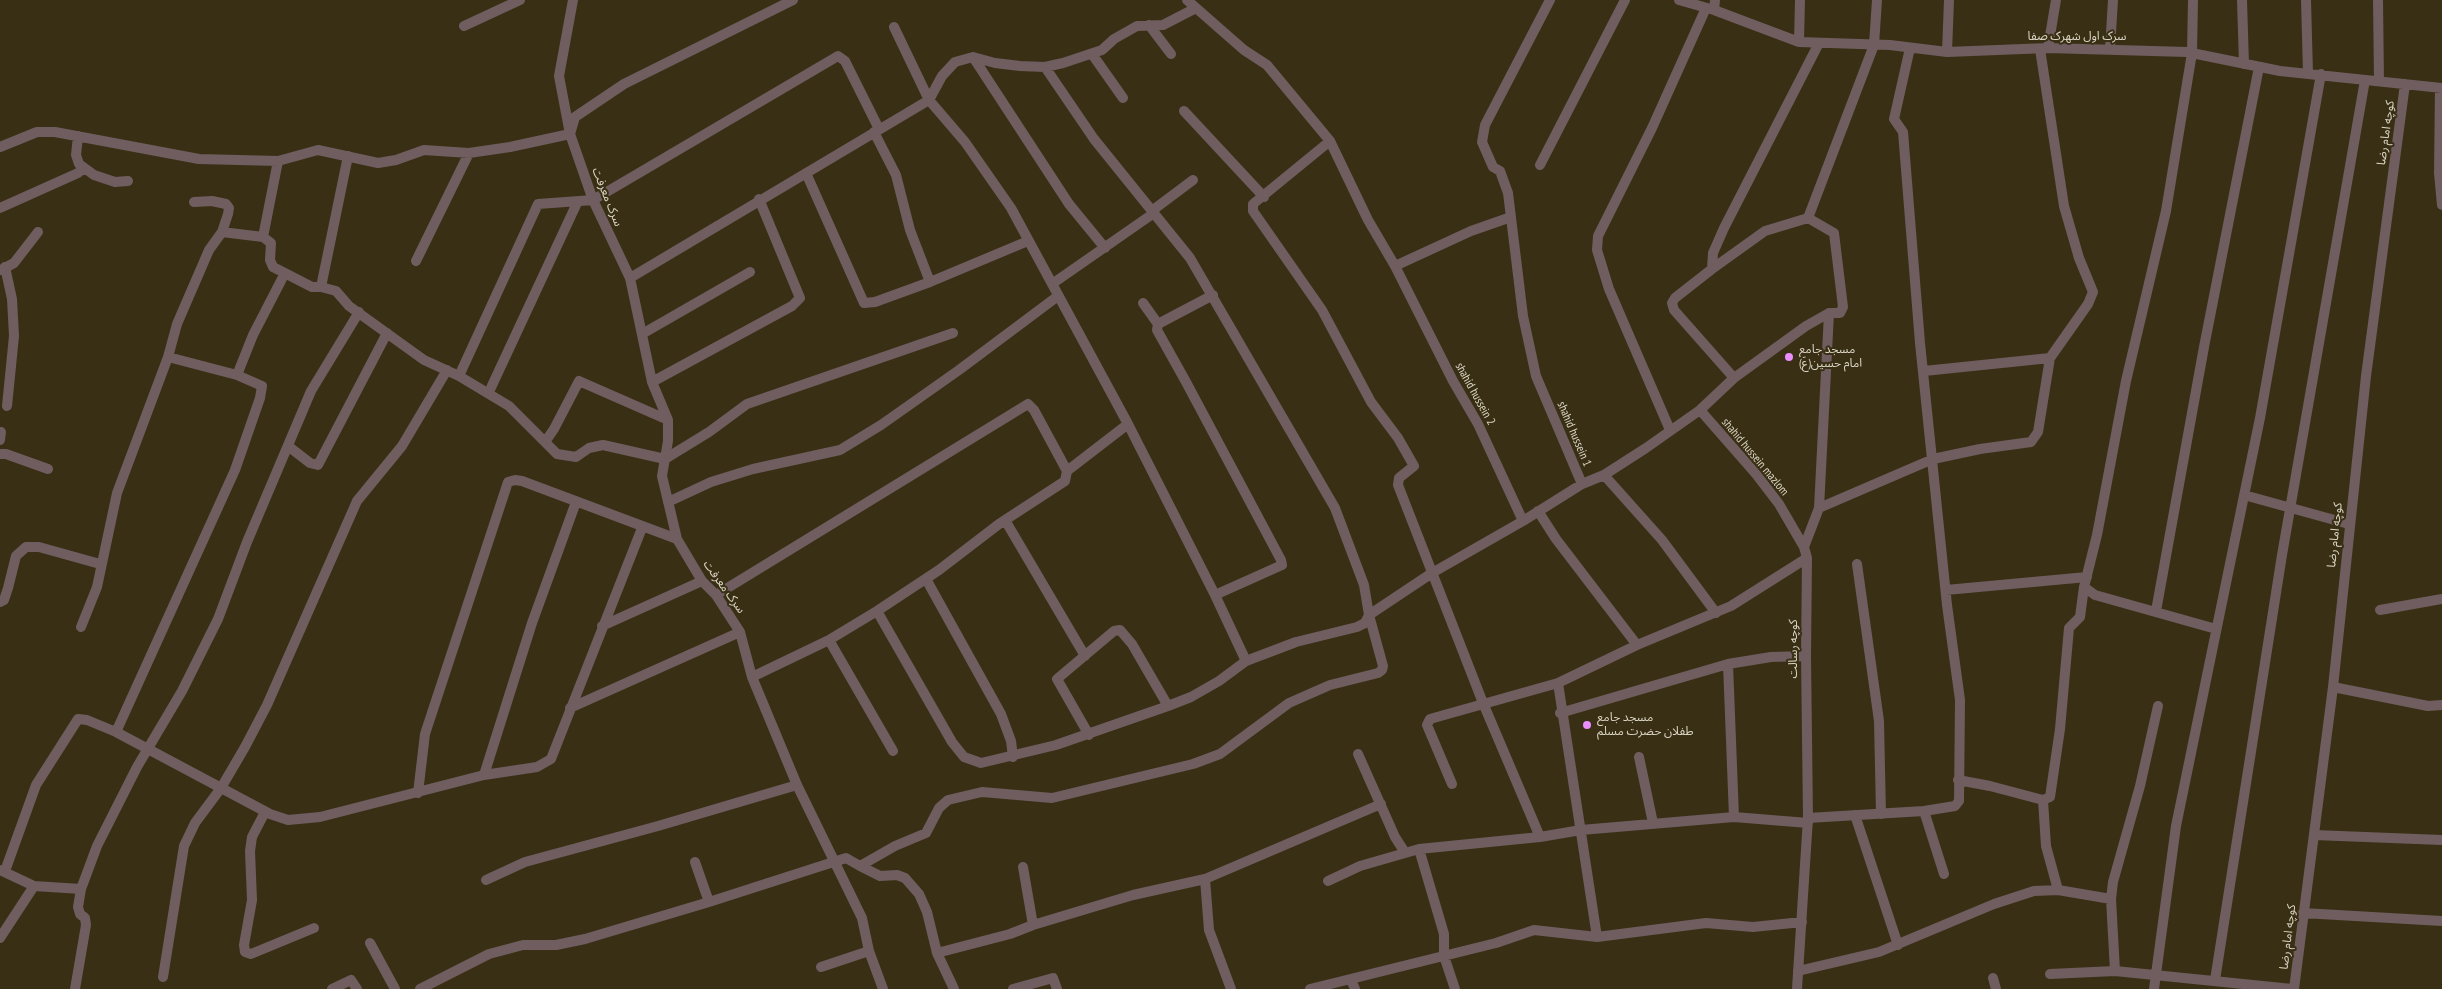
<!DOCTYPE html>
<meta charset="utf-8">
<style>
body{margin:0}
canvas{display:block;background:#392f14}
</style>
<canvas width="2442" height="989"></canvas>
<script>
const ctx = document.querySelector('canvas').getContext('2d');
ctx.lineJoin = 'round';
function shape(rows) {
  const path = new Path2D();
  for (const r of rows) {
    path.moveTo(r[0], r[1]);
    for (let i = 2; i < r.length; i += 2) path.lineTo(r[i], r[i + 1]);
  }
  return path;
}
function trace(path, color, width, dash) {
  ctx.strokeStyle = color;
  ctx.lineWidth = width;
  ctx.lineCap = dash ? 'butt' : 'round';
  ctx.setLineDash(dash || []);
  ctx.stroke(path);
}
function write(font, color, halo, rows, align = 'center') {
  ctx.font = font + ' "PT Sans Narrow","Noto Sans Arabic",sans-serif';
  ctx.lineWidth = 4;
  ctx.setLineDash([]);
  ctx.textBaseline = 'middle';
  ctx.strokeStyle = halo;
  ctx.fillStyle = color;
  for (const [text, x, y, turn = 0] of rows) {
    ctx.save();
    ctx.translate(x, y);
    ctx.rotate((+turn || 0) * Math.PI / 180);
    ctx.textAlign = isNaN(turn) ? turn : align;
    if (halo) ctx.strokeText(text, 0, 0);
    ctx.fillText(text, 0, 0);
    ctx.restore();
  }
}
const minor = shape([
 [573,0,559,76,570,134,593,200,630,278,652,382,668,420,668,441,662,476,677,539,702,581,716,595,740,632,752,677,797,785,862,918,869,951,883,989],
 [1187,0,1244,50,1267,65,1330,141,1368,220,1395,266,1453,381,1478,424,1523,521,1582,484,1604,475,1646,448,1700,410,1734,378,1806,326,1829,313,1840,313,1843,307,1834,233,1808,218,1874,45,1877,0],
 [1550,0,1485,125,1482,142,1493,167,1500,171,1508,193,1523,316,1536,376,1582,484],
 [1679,0,1714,10,1799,42,1890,45,1947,52,2048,48,2187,52,2280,71,2442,88],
 [2193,0,2192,53,2166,211,2126,381,2097,535,2084,587,2095,595,2216,629],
 [2242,0,2244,64],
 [2306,0,2308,73],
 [2378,0,2379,81],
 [1714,10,1715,0],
 [1149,25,1171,54],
 [464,26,520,0],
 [894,27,929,100,965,142,1011,208,1128,424,1215,595,1246,661],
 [1799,42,1800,0],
 [2048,48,2056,0],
 [2110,49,2113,0],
 [1947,52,1949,0],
 [1092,54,1123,98],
 [973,57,1069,204,1105,248],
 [2440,88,2439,173,2442,205],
 [1184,111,1264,197],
 [874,132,896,175,910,230,930,282],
 [78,136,76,155,79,164,94,175,115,182,128,181],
 [1330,141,1253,204,1253,211,1322,310,1371,402,1398,438,1414,466,1399,478,1398,485,1483,703,1540,837],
 [0,147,37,132,55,132,199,159,278,161,318,150,378,163,396,160,424,150,469,153,510,147,570,134,575,117,624,84,793,0],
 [1540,165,1625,0],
 [806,173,864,303,875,302,930,282,1028,241],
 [0,208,78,173,84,168],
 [1153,210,1193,180],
 [222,232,263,237,271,243,270,260,273,267,312,287,321,287,336,291,349,306,424,360,459,376,509,406,557,454,576,457,589,448,603,445,665,459,709,432,747,404,953,333],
 [263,237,278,161],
 [416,261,469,153],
 [1395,266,1471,231,1511,217],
 [5,267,12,299,14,336,7,406],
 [1712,269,1713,253,1724,228,1819,43],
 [1,270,14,263,38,232],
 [630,278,929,100,942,76,955,62,973,57,995,63,1020,66,1045,67,1063,63,1102,50,1114,39,1137,26,1163,25,1196,8],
 [1052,284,1154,213],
 [321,287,348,156],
 [1213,295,1158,324,1157,330,1186,382,1281,560,1282,565,1215,595],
 [1143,303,1158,324],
 [642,334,750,272],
 [1924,371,2050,358],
 [237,375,253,335,285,273],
 [459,376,538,204,593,200,838,56,845,61,879,129],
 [1734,378,1674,310,1672,303,1675,298,1712,269,1765,231,1808,218],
 [652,382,792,306,800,298,759,199],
 [489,392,577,203],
 [1700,410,1756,474,1779,504,1804,547],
 [1670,430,1609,289,1597,250,1598,236,1652,128,1706,8],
 [0,440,1,432],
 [545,442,554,429,579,381,668,420],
 [288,446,310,463,318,465,387,333],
 [0,454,6,454,48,469],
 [1067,471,1128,424],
 [1604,475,1662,540,1716,613],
 [2244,495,2349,524],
 [668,502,711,482,753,469,840,450,881,425,959,370,1058,296],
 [1819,508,1933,459,1980,449,2031,442,2038,432,2050,358,2088,304,2093,292,2079,258,2064,206,2040,49],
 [1538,511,1556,539,1637,645],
 [1005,520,1085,656],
 [1857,564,1879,721,1881,814],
 [926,579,1001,714,1011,741,1013,757],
 [1946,590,2087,577],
 [716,595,1028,404,1034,410,1067,471,1065,481,999,524,939,570,877,611,829,640,752,677],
 [0,602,4,600,8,588,16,556,26,547,39,547,100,564],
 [2380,610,2442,599],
 [877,611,952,742,964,757,981,763,1056,745,1168,706,1191,697,1219,681,1246,661,1296,642,1357,627,1365,623,1369,615,1432,573,1523,521],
 [2156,611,2204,347,2259,67],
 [602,626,702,581],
 [81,627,97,587,117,493,168,357,177,324,209,250,222,232,228,214,229,208,226,204,212,201,194,202],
 [829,640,893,751],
 [1728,664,1734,817],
 [1558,683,1597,937],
 [2333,687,2428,706,2442,705],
 [570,708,740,632],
 [1560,713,1728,664,1771,657,1806,656],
 [116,732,235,470,260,398,262,386,237,375,168,357],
 [1089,735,1057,679,1114,631,1120,630,1132,644,1168,706],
 [1358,754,1395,837,1404,851],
 [1639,757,1653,823],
 [484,775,532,623,576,502],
 [1958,780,1990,786,2043,800,2050,797,2060,729,2069,628,2080,617,2084,587],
 [1452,784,1427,725,1430,719,1558,683,1637,645,1731,606,1807,558],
 [418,793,425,734,508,482,515,480,522,481,677,539],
 [2043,800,2046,846,2058,890],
 [1924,811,1944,874],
 [265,812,252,837,250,851,252,900,244,945,245,952,251,954,314,928],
 [1855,815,1898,945],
 [1808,818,1924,811,1955,806,1959,801,1960,700,1947,605,1920,343,1903,132,1894,119,1910,48],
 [2314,835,2442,840],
 [1419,849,1444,934,1444,956,1455,989],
 [695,862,709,902],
 [860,866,880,876,897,875,905,878,919,894,927,912,937,953,954,989],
 [1023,867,1033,925],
 [0,870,34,886,81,889],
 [5,871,36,785,78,719,87,720,116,732,270,814,288,820,320,817,484,775,537,767,551,759,642,528],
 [1205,879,1209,930,1231,989],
 [486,880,525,862,658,826,797,785],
 [1328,881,1360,866,1419,849,1540,837,1581,830,1734,817,1808,823],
 [2303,913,2442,921],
 [0,938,34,886],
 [370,943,395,989],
 [937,953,1010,934,1033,925,1133,895,1205,879,1381,804],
 [821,967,869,951],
 [1798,971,1879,952,1994,904,2034,891,2058,890,2111,899],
 [2115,971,2111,899,2113,882,2140,786,2158,706],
 [2050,974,2115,971,2292,989],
 [163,977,184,846,195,823,221,788,245,747,267,705,357,501,402,446,447,370],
 [1993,978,1996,989],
 [1351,980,1355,989],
 [2215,980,2282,555,2365,80],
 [75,989,86,925,85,918,80,914,78,907,81,889,97,846,137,767,182,691,218,619,247,542,311,391,359,312],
 [332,989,351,980,357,989],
 [420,989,489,954,523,945,556,945,585,939,709,902,846,858,860,866,895,846,926,833,939,808,948,800,982,792,1052,798,1193,764,1220,754,1289,703,1330,685,1378,673,1382,670,1383,666,1369,615,1364,585,1335,508,1190,258,1094,139,1045,67],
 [1013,989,1053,978,1057,989],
 [1310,989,1496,943,1534,930,1597,937,1706,923,1753,927,1802,922],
 [1797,989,1808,818,1806,656,1807,558,1804,547,1819,508,1829,313],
 [2154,989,2176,826,2260,418,2321,74],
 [2294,989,2333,687,2366,376,2405,84]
]);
const markers = [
 [1789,357,5,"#ea8dfd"],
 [1587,725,5,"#ea8dfd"]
];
const streetNames = [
 ["سرک اول شهرک صفا",2077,37],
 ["کوچه امام رضا",2386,133,-82],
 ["سرک معرفت",607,197,68],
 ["shahid hussein 2",1475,394,61],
 ["shahid hussein 1",1574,434,67],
 ["shahid hussein mazlom",1755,457,50],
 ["کوچه امام رضا",2335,535,-84],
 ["سرک معرفت",724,587,54],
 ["کوچه رسالت",1794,649,-90],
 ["کوچه امام رضا",2288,937,-83]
];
const poiNames = [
 ["مسجد جامع",1799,350],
 ["امام حسین(ع)",1799,364],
 ["مسجد جامع",1597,718],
 ["طفلان حضرت مسلم",1597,732]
];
trace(minor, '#6f5d5f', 10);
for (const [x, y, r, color] of markers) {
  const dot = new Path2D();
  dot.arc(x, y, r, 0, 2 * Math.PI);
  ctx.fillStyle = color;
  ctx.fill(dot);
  trace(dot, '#392f14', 2);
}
write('12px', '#dbd5c5', '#392f14', streetNames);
write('12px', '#dbd5c5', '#392f14', poiNames, 'left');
</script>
